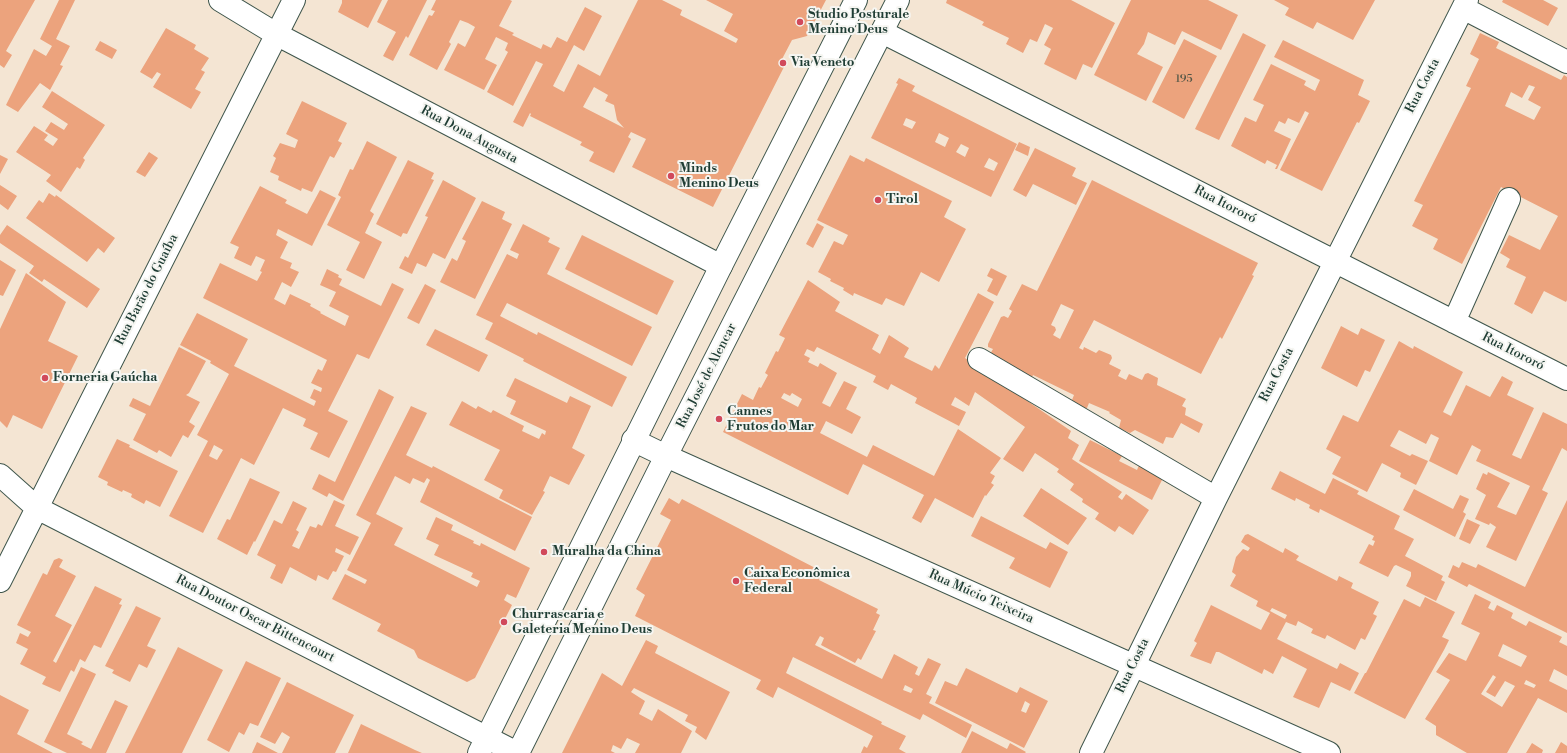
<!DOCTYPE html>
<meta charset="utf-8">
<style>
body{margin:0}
canvas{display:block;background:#f4e5d3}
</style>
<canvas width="1567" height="753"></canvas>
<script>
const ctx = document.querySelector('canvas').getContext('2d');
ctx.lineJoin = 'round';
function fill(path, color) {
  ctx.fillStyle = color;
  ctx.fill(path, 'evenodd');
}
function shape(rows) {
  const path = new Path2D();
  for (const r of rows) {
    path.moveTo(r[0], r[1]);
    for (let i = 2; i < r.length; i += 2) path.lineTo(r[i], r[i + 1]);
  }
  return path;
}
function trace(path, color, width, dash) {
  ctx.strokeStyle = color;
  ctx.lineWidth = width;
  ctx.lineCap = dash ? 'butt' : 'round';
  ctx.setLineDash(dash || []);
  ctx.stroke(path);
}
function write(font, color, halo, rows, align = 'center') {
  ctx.font = font + ' "Libre Bodoni",serif';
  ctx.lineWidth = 4;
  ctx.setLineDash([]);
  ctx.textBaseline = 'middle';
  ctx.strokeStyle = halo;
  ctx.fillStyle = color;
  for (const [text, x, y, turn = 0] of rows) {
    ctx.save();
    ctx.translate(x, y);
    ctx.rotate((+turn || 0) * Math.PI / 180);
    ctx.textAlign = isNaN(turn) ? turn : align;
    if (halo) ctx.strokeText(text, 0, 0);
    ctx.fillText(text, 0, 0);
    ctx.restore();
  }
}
const building = shape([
 [0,0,35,0,6,51,12,55,4,68,0,65],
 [59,0,75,0,56,39,70,46,60,65,63,66,50,90,40,83,18,112,6,105,34,49,46,56,52,46,40,39],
 [342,0,382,0,368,28,338,12,342,3],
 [388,0,427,0,408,38,406,36,393,61,383,56,396,32,377,22],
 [436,0,510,0,512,1,499,26,514,33,512,35,541,49,543,44,551,48,557,37,567,42,585,7,602,16,584,51,574,45,553,86,564,92,578,64,600,76,638,0,662,0,682,10,680,15,736,43,738,39,724,31,733,14,706,0,826,0,807,36,792,40,781,61,786,63,713,207,632,167,646,139,631,132,628,137,631,139,614,173,589,161,594,152,580,145,582,142,530,116,531,114,530,113,523,127,513,122,543,64,536,61,513,106,487,92,508,52,505,50,508,43,496,37,485,59,497,65,484,90,444,70,458,43,465,47,475,27,468,23,460,20,449,42,451,44,437,70,409,55,429,15,432,16,435,11,431,10],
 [594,87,608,95,605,101,614,105,617,120,624,128,583,107],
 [947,0,1071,0,1115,23,1092,68,1083,64,1076,80,1044,64,1051,49,1044,45,1053,28,1045,24,1037,42,1030,39,1023,53,1006,44,1009,38,982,25,984,22,946,3],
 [1131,0,1208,0,1238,15,1221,50,1182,31,1175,45,1148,32,1144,44,1137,54,1163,67,1146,101,1094,75],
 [1274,0,1375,0,1353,40,1317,22,1313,29,1285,15,1289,8],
 [1503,0,1543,0,1558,8,1548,26,1502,2],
 [166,28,196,45,194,49,209,58,201,70,205,72,195,89,201,92,191,109,153,87,161,74,157,72,152,79,140,72],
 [1243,33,1266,45,1219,140,1195,129],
 [1480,33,1499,42,1496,48,1561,80,1564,75,1567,77,1567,300,1566,302,1544,291,1532,314,1514,304,1526,277,1506,267,1510,259,1500,253,1509,235,1540,250,1558,216,1501,187,1462,264,1433,249,1438,239,1412,226,1423,205,1414,201,1471,88,1466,86,1479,59,1470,54],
 [1529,85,1535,87,1528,100,1541,107,1534,120,1505,106,1511,92,1522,98],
 [1184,39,1217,56,1184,119,1152,102],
 [1283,40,1364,80,1358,95,1370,101,1359,123,1357,122,1322,191,1280,170,1309,113,1305,111,1299,123,1288,118,1285,124,1279,121,1274,131,1291,139,1277,169,1275,169,1277,165,1267,160,1265,164,1231,146,1245,117,1256,122,1264,105,1253,100,1271,64,1306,81,1304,85,1315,91,1320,80,1274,57],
 [100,41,117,50,112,59,95,50],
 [899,78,915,86,912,91,1017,144,991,197,871,138,898,84,896,83],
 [906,118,916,122,912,129,903,125],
 [939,133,949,138,945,147,935,142],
 [961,144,969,148,965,157,956,152],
 [989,158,998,163,994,171,984,167],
 [52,91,105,125,83,158,85,160,80,169,77,167,61,192,46,181,51,175,16,152,34,126,48,135,44,140,53,146,58,139,45,131,51,122,64,130,68,124,42,107],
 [302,101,347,123,338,141,342,143,334,158,330,156,312,192,302,188,301,191,278,180,279,176,270,172,276,158,273,156,280,143,295,148,298,140,286,134],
 [367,141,397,157,370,211,374,214,365,233,382,242,364,279,346,270,360,242,327,225,341,197,338,195,350,169,353,170],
 [1019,142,1030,147,1028,156,1015,150],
 [1035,148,1076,168,1072,176,1087,183,1076,205,1033,184,1026,197,1013,190],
 [149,152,158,158,145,177,136,172],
 [0,155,8,159,0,174],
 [850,155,864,162,866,158,952,201,944,217,966,229,939,282,921,272,904,306,886,298,882,305,854,293,853,296,843,290,844,288,830,281,831,279,818,272,834,241,843,245,848,235,817,220],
 [408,160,434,173,431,179,434,180,407,234,403,233,401,237,376,224],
 [443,180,476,198,445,259,433,253,426,267,417,263,412,274,399,268,405,256,408,258,428,217,425,216],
 [1092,180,1258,263,1252,275,1254,276,1222,339,1220,337,1201,374,1094,320,1079,348,1083,350,1084,347,1096,353,1099,350,1111,355,1112,358,1109,364,1121,370,1118,376,1126,380,1129,374,1142,380,1145,374,1148,373,1158,378,1157,385,1186,399,1182,406,1186,408,1185,415,1203,424,1199,433,1181,423,1173,438,1166,437,1163,444,1135,430,1130,433,1119,428,1121,420,1109,413,1110,412,1089,403,1087,408,1083,409,1072,404,1072,400,1074,395,1033,375,1030,381,989,356,993,349,988,347,988,344,1001,317,1004,316,1008,318,1012,311,1009,309,1022,284,1037,291],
 [1061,304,1074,310,1060,339,1053,335,1056,330,1055,327,1051,325],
 [0,185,17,196,8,210,0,204],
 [260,186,287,200,285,203,307,214,320,190,336,198,312,246,278,229,276,235,288,242,280,258,292,263,290,268,299,272,291,287,282,282,274,299,285,305,290,294,311,304,310,306,321,312,320,313,345,326,349,316,329,306,336,292,320,285,327,269,339,275,338,277,342,279,339,285,381,306,392,283,404,289,369,359,357,354,328,411,348,421,329,458,310,449,318,433,303,426,306,419,283,408,254,465,241,458,203,533,169,516,208,441,197,435,229,374,210,363,211,361,180,345,197,313,248,339,234,366,314,406,316,401,310,398,314,389,321,392,322,388,311,383,318,369,322,371,327,360,203,298,220,263,257,281,262,272,260,271,265,260,256,256,251,266,234,258,239,247,230,243],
 [214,445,223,450,217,460,209,456],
 [49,193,55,197,56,195,115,238,104,253,98,248,87,262,26,218,39,200,43,203],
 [482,201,505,212,502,219,512,224,475,299,440,282,452,258,457,261,466,241,462,239],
 [817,223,824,227,813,248,806,244],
 [523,224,550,238,548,242,560,248,547,274,652,327,632,366,507,303,500,316,537,335,538,332,627,377,612,407,523,361,524,359,485,339,493,323,476,315,507,254,517,259,519,254,510,250],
 [7,225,100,289,87,308,44,279,42,282,29,273,34,266,0,243,0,235],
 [582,235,674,281,657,315,565,269],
 [0,260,16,270,3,296,0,295],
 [991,268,1007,276,997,296,987,291,993,279,987,276],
 [26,273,66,302,48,341,78,356,42,429,13,415,7,428,0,421,0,329],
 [808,280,840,302,835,311,879,335,872,349,880,354,889,335,909,348,904,357,932,371,935,365,939,369,978,293,994,302,965,358,1071,431,1068,438,1079,445,1072,459,1122,492,1118,497,1122,500,1126,494,1149,510,1133,535,1119,526,1115,532,1095,519,1099,513,1082,502,1083,499,1070,490,1074,484,1057,472,1059,469,1035,453,1023,472,1003,459,1025,427,975,392,969,406,955,397,951,405,966,412,959,426,915,403,917,398,891,384,888,390,873,382,876,376,817,347,814,352,807,349,804,355,810,358,808,362,818,367,820,363,837,373,822,403,830,407,844,381,857,387,846,409,861,417,852,434,826,421,820,433,867,457,873,445,934,476,958,429,1001,458,990,473,995,476,991,483,994,485,986,496,985,495,973,518,935,498,921,523,912,518,924,495,863,464,848,495,723,432,742,394,753,400,759,387,761,388,768,375,765,373,776,351,778,352,785,338,779,335],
 [784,393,790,396,792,393,802,399,798,407,781,398],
 [425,284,436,290,419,324,407,318],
 [1341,326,1358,335,1361,328,1385,340,1370,372,1365,370,1357,387,1321,368],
 [435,329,488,355,479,372,426,345],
 [1399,341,1413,349,1414,346,1463,372,1443,412,1451,416,1466,385,1490,397,1502,376,1513,382,1507,395,1534,408,1512,455,1521,459,1543,412,1567,424,1567,451,1562,448,1542,490,1548,493,1516,561,1486,547,1496,527,1490,523,1489,525,1475,519,1486,495,1476,489,1483,473,1487,475,1488,472,1510,483,1497,507,1516,515,1530,486,1476,461,1481,450,1472,445,1457,475,1429,461,1439,438,1431,434,1426,444,1399,430,1390,446,1410,456,1412,454,1428,461,1416,485,1400,477,1401,473,1382,463,1367,492,1332,474,1341,457,1326,449,1343,415,1358,422],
 [179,347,206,361,189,393,186,395,200,402,189,422,195,426,188,438,183,435,171,457,159,450,157,453,133,440,146,414,129,406,133,398,150,406],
 [515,378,567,403,570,396,591,406,572,448,585,455,569,485,550,476,543,491,545,492,532,515,499,498,503,490,484,480,500,450,449,425,462,401,476,409,478,406,491,413,493,410,524,426,522,431,539,439,542,433,545,435,546,431,510,414,516,401,506,396],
 [379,389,394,397,343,501,329,493,327,497,312,489,319,474,335,482],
 [411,406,427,413,406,455,432,468,433,466,532,517,515,551,420,502,430,480,427,478,424,483,413,478,410,484,395,476,376,514,403,528,394,545,477,587,480,581,471,577,473,573,434,555,439,545,426,539,436,517,453,525,451,530,474,541,473,543,480,546,481,543,530,568,516,598,507,594,504,600,512,605,475,678,467,682,418,658,414,650,377,631,381,624,332,599,345,574,365,584,367,580,347,570,371,523,356,515],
 [117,439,130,445,129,447,178,471,160,507,146,500,144,504,131,497,132,494,123,490,122,492,107,485,108,482,98,477],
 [1090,440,1122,456,1119,461,1137,470,1140,463,1164,476,1152,500,1079,461],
 [1280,471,1325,494,1333,478,1359,491,1357,494,1400,516,1394,529,1414,539,1405,556,1443,576,1441,580,1445,582,1436,601,1406,586,1411,576,1411,572,1396,565,1394,566,1388,577,1359,563,1369,544,1373,546,1375,541,1372,540,1374,536,1320,509,1319,513,1309,508,1310,505,1296,498,1295,501,1271,489],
 [250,478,280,492,255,542,254,541,247,555,217,539,227,519,230,520],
 [1041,488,1087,518,1068,545,1023,516],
 [1414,489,1453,509,1460,495,1469,499,1463,512,1466,514,1455,537,1403,510],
 [669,498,679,504,682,499,823,572,819,580,878,609,876,613,880,615,873,630,876,631,861,660,858,658,855,663,821,645,824,638,820,636,815,645,882,679,894,654,918,667,915,674,919,676,928,658,941,664,926,694,932,697,929,703,972,725,966,738,923,714,920,720,793,657,786,673,882,722,881,724,906,736,899,749,906,753,861,753,864,746,867,748,873,736,778,687,773,698,756,689,761,680,635,616,645,595,636,589,671,520,660,514],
 [905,685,913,689,911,693,903,690],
 [334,500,345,505,335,526,359,537,350,555,336,548,335,552,344,556,336,572,333,571,328,580,318,575,316,581,290,567,282,584,270,578,276,565,257,555,274,520,282,524,293,501,307,508,296,530,299,532,292,546,299,549,310,526,316,528,318,524,322,526],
 [1567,500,1567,633,1469,584,1467,587,1448,577,1453,565,1459,568,1462,562,1476,568,1478,564,1525,587],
 [981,516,1046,549,1050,542,1068,552,1050,588,1009,568,1015,558,971,536],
 [1467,519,1480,525,1470,544,1459,539],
 [1248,534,1283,553,1285,548,1299,556,1296,560,1337,581,1339,576,1353,583,1351,588,1379,602,1373,614,1377,616,1365,640,1361,638,1355,650,1327,635,1325,639,1311,633,1313,629,1298,621,1296,626,1286,622,1277,639,1337,669,1340,663,1359,673,1350,691,1331,682,1319,708,1293,697,1307,669,1282,656,1273,674,1264,669,1262,674,1219,652,1216,652,1211,664,1190,656,1197,643,1194,641,1211,605,1261,630,1270,613,1256,606,1258,601,1230,586,1236,575,1232,572,1236,557,1243,549,1248,551,1250,548,1241,542,1245,535],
 [1272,608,1287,615,1285,619,1270,611],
 [59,558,63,560,59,567,76,576,55,616,72,625,53,661,56,663,95,586,122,599,119,604,122,605,101,648,94,645,85,662,80,659,74,672,71,670,60,692,42,684,46,677,20,664,28,649,16,643,20,633,28,637,31,632,17,625,43,573,47,575,54,560],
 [1475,594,1491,602,1488,608,1494,611,1497,605,1513,613,1511,618,1526,626,1529,621,1562,637,1559,642,1567,646,1567,676,1554,669,1549,681,1567,690,1567,713,1538,698,1507,753,1467,753,1436,735,1436,726,1425,719,1450,680,1436,672,1449,653,1466,661,1480,633,1461,624],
 [1503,644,1527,656,1521,667,1498,656],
 [1493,675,1496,677,1486,692,1495,697,1505,681,1515,686,1502,707,1481,694],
 [1526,680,1536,685,1534,688,1524,684],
 [1425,597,1455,612,1442,637,1449,640,1444,650,1405,719,1354,693,1365,673,1366,673,1404,599,1420,607],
 [136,606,161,618,147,646,156,650,147,668,139,664,130,682,112,673,114,670,105,666],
 [646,640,658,646,655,653,730,692,706,740,695,732,697,727,685,721,688,715,634,688,631,692,645,701,639,714,652,721,658,709,692,731,681,753,635,753,640,744,627,738,621,749,613,745,611,751,615,753,562,753,602,673,622,686],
 [178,647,223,670,182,753,125,753],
 [246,661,281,678,258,726,250,723,244,735,239,732,229,752,207,740],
 [81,667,96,674,67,734,83,742,81,744,91,749,115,700,128,706,106,753,67,753,44,742],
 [966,668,1017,693,1020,687,1048,701,1024,748,935,703,945,681,957,686],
 [1025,701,1030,704,1026,713,1021,711],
 [287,682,354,715,335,753,282,753,290,737,282,732,275,744,260,737],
 [0,695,29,710,17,734,53,753,0,753],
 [361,724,415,750,422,753,348,753],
 [972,731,1007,749,1010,743,1026,752,1025,753,961,753],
 [257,742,278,753,252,753],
 [1561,742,1567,746,1567,753,1555,753],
 [1532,743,1543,750,1542,753,1526,753]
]);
const minor = shape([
 [220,0,276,34,721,266],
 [1463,8,1567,62],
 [882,32,1567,379],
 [1454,322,1509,199],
 [979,359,1216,498],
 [633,440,666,456,1329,753],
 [0,475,37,508,517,753],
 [0,581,294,0],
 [1091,753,1216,498,1467,0]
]);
const major = shape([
 [479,753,721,266,856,0],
 [518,753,666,456,898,0]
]);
const markers = [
 [800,22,4,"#d1495b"],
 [783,63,4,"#d1495b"],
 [671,176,4,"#d1495b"],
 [878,200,4,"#d1495b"],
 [45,378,4,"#d1495b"],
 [719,419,4,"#d1495b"],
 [544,552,4,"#d1495b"],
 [736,581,4,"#d1495b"],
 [504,622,4,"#d1495b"]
];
const numberNames = [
 ["195",1184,79]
];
const poiNames = [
 ["Studio Posturale",808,15],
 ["Menino Deus",808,30],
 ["Via Veneto",791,63],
 ["Minds",679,169],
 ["Menino Deus",679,184],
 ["Tirol",886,200],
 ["Forneria Gaúcha",53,378],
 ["Cannes",727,412],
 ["Frutos do Mar",727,427],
 ["Muralha da China",552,552],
 ["Caixa Econômica",744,574],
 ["Federal",744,589],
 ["Churrascaria e",512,615],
 ["Galeteria Menino Deus",512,630]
];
const streetNames = [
 ["Rua Costa",1423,86,-63],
 ["Rua Dona Augusta",469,135,28],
 ["Rua Itororó",1225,205,27],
 ["Rua Barão do Guaíba",147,290,-63],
 ["Rua Itororó",1513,352,27],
 ["Rua Costa",1277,375,-63],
 ["Rua José de Alencar",707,376,-63],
 ["Rua Múcio Teixeira",981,597,24],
 ["Rua Doutor Oscar Bittencourt",255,619,27],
 ["Rua Costa",1133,666,-64]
];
fill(building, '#eca37d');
trace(minor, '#3f564c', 24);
trace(major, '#3f564c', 24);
trace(minor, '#fff', 22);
trace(major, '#fff', 22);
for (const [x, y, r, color] of markers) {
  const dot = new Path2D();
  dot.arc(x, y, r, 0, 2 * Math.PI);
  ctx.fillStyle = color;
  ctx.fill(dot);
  trace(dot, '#f6f6f2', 1.5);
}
write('11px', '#525646', null, numberNames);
write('bold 13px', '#1f3d34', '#f6f6f2', poiNames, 'left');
write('13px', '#1f3d34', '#f6f6f2', streetNames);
</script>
